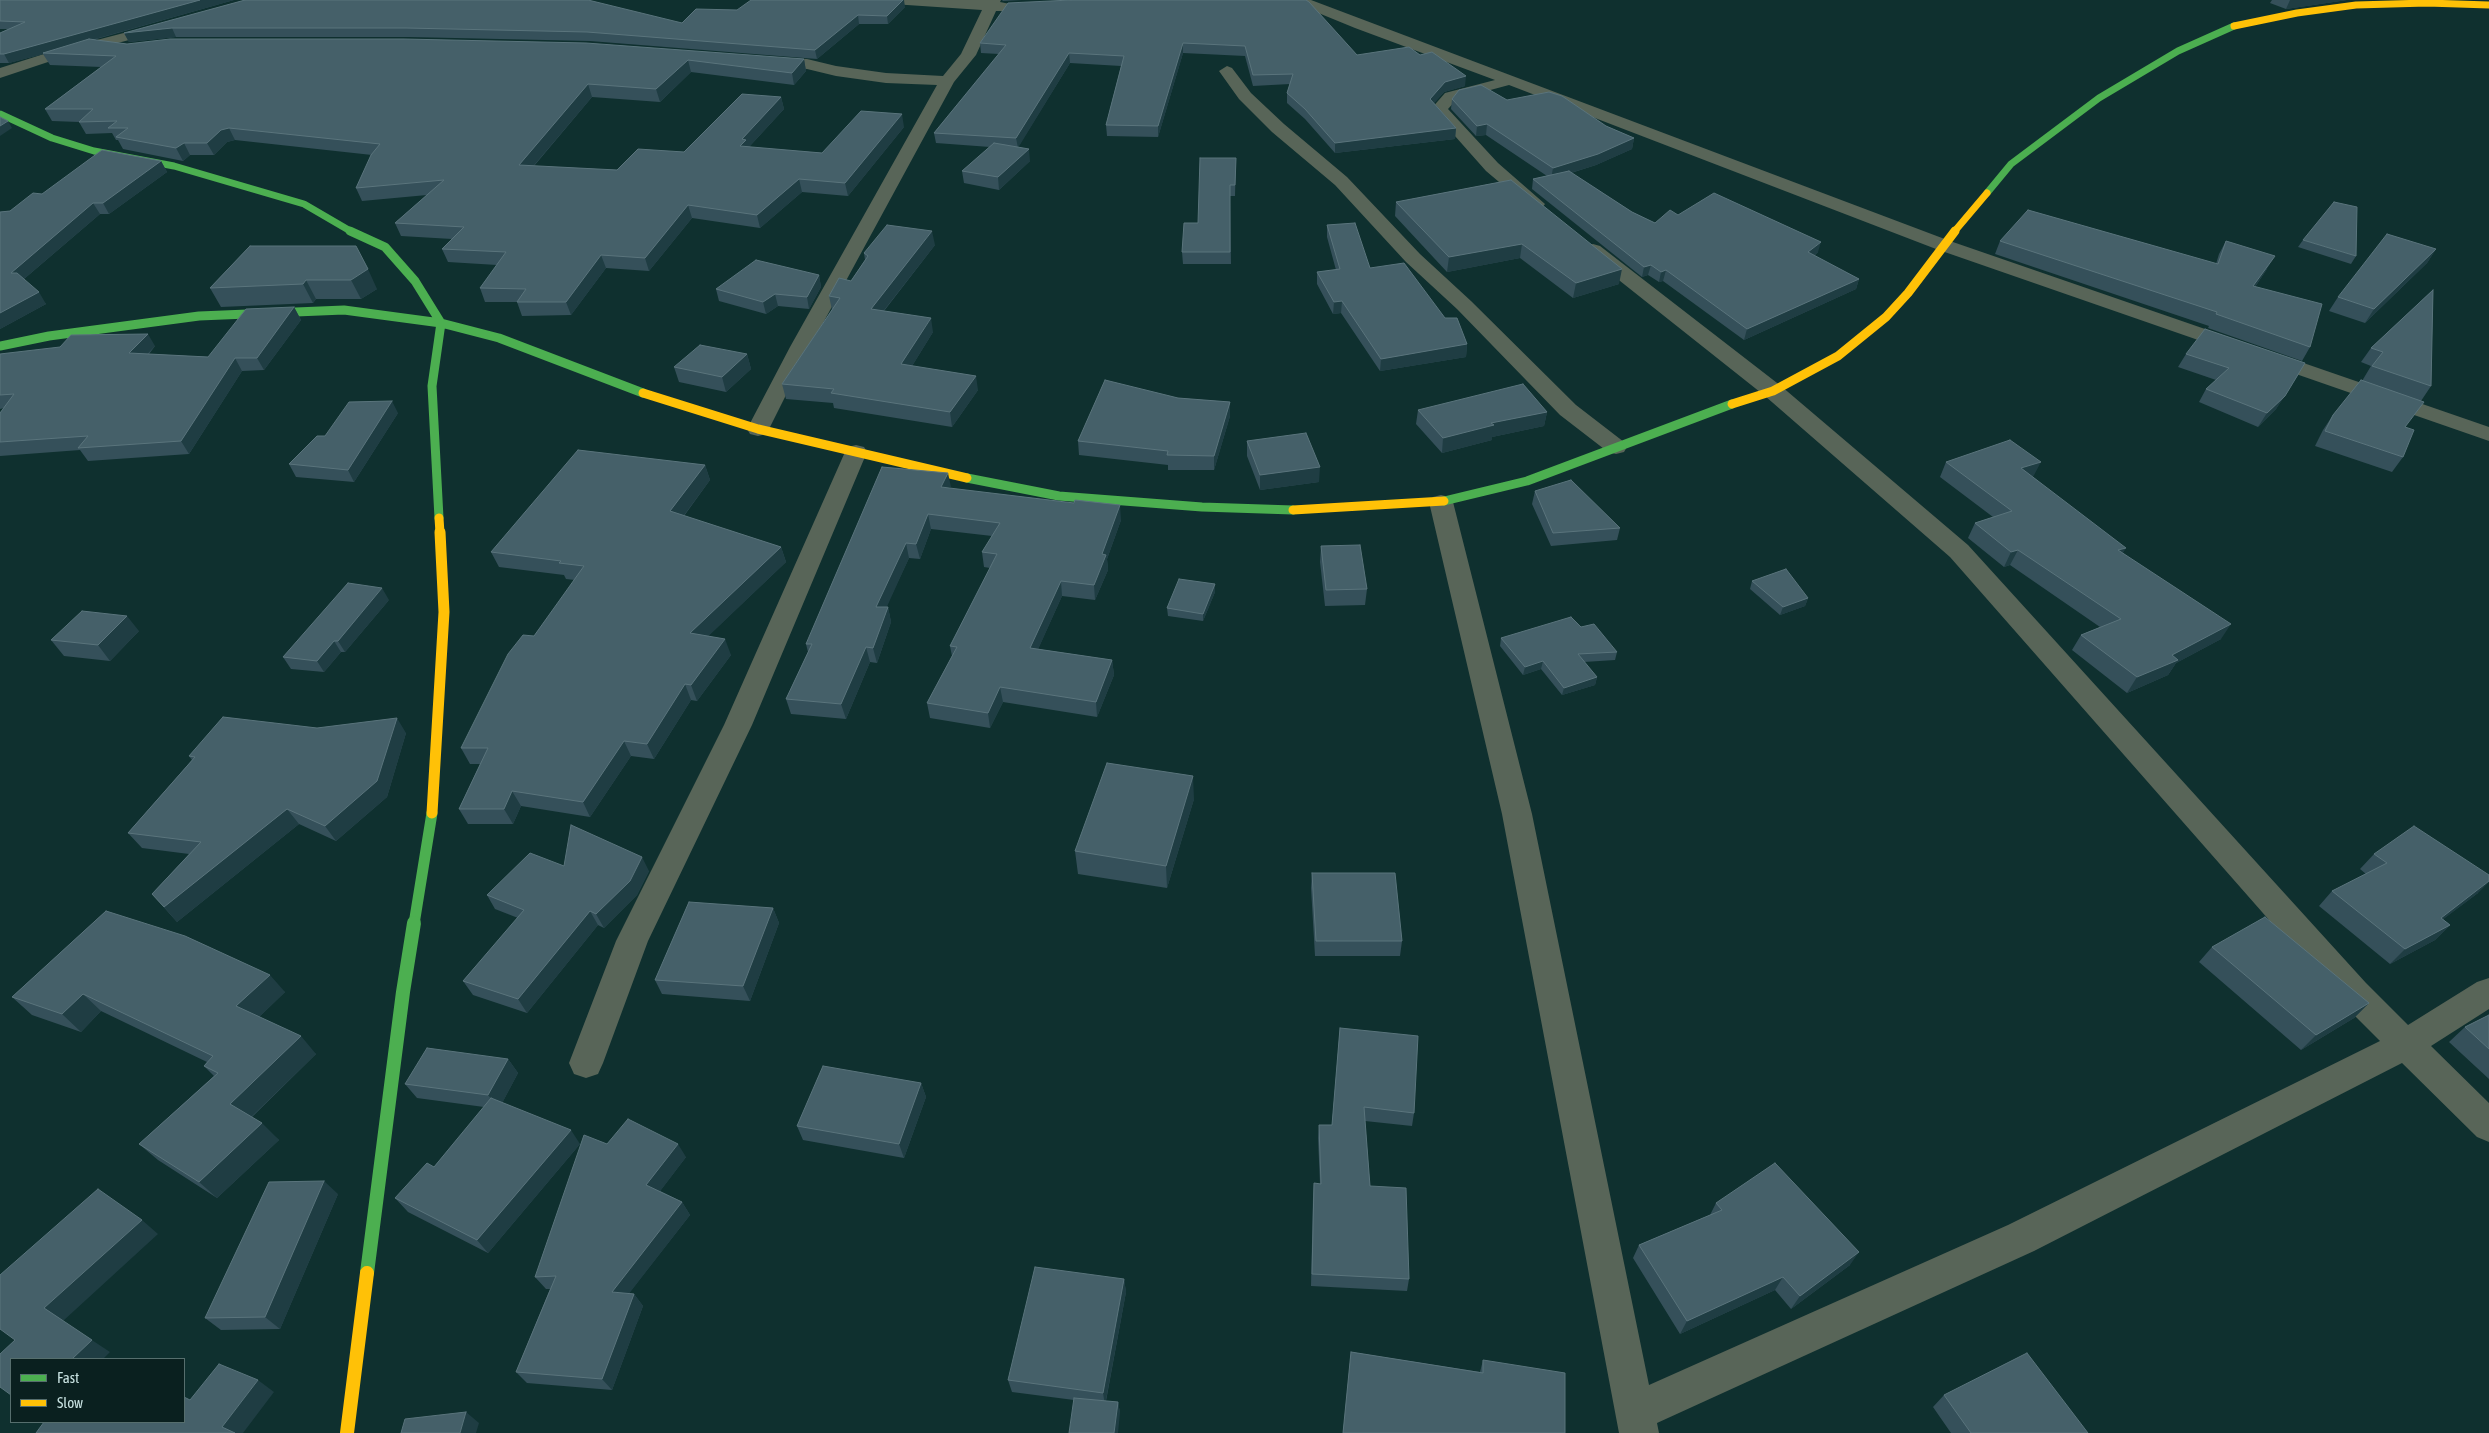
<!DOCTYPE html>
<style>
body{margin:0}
#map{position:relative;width:2489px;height:1433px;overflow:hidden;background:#0f302f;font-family:"Asap Condensed",sans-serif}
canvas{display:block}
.legend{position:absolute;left:10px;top:1358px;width:175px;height:65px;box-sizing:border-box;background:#0a201f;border:1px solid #566e6d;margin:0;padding:6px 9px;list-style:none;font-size:15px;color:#c9e3e2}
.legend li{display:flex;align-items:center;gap:10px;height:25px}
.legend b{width:25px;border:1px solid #566e6d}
</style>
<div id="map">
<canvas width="2489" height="1433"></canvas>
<ul class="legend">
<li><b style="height:6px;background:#4caf50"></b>Fast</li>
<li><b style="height:6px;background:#ffc107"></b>Slow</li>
</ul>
</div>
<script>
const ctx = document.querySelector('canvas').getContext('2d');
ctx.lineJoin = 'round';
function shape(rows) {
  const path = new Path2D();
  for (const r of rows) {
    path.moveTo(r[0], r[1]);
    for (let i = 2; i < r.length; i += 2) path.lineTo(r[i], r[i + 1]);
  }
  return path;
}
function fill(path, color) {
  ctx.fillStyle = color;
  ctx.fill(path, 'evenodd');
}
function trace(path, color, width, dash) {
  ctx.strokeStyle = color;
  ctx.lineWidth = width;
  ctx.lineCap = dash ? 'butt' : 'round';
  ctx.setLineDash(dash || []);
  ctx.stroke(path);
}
const street = shape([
 [885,0,1001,0,1000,2,1010,4,1012,7,1005,11,996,11,976,55,954,82,810,347,769,429,766,434,758,436,750,434,747,429,790,347,937,85,886,83,836,76,807,69,768,67,760,62,768,57,807,59,836,66,886,73,943,76,961,54,982,10,892,4,885,0],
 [1292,0,1311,0,1950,241,2489,427,2489,441,1936,249,1509,85,1457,99,1448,109,1498,163,1545,204,1542,208,1530,208,1486,171,1431,109,1445,93,1495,80,1355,28,1294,3,1292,0],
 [162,23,167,24,169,27,167,30,57,59,0,78,0,68,47,53,162,23],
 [1227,66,1232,68,1251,93,1284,124,1347,177,1420,254,1471,301,1576,405,1624,442,1627,447,1624,452,1616,454,1608,452,1560,415,1457,309,1406,262,1335,185,1272,132,1239,99,1219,71,1227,66],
 [1593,244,1600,246,1781,386,1968,545,2366,983,2408,1025,2477,982,2489,978,2489,1009,2431,1046,2489,1103,2489,1142,2477,1137,2402,1063,2034,1251,1657,1423,1659,1433,1619,1433,1502,814,1429,502,1433,497,1441,495,1449,497,1453,502,1532,814,1649,1385,2008,1225,2380,1041,2342,1003,1950,557,1765,396,1586,254,1584,250,1586,246,1593,244],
 [856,445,864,447,867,452,752,725,648,941,603,1063,598,1074,586,1078,574,1074,569,1063,616,941,724,725,845,452,848,447,856,445]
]);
const fastFar3 = shape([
 [0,114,52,138,94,151,174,166,304,204,352,232],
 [1987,193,2011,164,2099,98,2178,51,2234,26]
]);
const fastFar2 = shape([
 [350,231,385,247,415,281,441,323,432,386,439,518],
 [0,346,49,336,199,316,344,310,441,323,499,338,643,393],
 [967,478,1059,496,1202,507,1293,510],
 [1444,501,1527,481,1732,404]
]);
const fastFar1 = shape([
 [414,924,432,813]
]);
const fast = shape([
 [367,1273,403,992,414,923]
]);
const slowFar3 = shape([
 [2234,26,2297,13,2356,5,2427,3,2489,5],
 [1954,232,1987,193]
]);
const slowFar2 = shape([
 [643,393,758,429,967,478],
 [1732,404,1773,391,1838,356,1886,317,1908,293,1955,231],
 [1293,510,1444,501],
 [439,518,440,533]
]);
const slowFar1 = shape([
 [432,813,444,612,440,532]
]);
const slow = shape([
 [347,1433,367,1273]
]);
const wall = shape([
 [0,0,234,0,93,40,127,44,804,59,806,71,794,85,691,72,660,102,592,97,534,166,617,170,684,152,781,97,784,109,749,147,822,153,904,127,848,196,802,192,760,228,692,218,649,271,606,268,571,315,522,316,517,302,485,302,480,288,497,265,448,262,442,249,452,239,401,236,395,223,427,195,362,201,356,188,372,155,235,140,227,142,214,155,190,155,183,161,123,149,118,140,116,140,112,133,86,134,79,122,52,121,45,109,101,67,50,65,43,54,9,63,0,63,0,33,8,29,0,29],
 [245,0,682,23,737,10,905,7,888,24,859,24,817,59,590,41,409,37,176,37,129,42,124,33],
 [1002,0,1022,0,1003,1],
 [1071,0,1357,55,1420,55,1465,86,1444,92,1434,103,1456,128,1455,139,1335,153,1305,119,1287,103,1287,93,1290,84,1253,86,1245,56,1183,53,1158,137,1107,136,1106,125,1121,66,1070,63,1018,147,1030,161,999,190,964,183,962,171,990,147,936,143,934,133,999,54,981,53,980,43],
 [2272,0,2347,0,2286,9,2270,3],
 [1452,99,1507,100,1606,126,1634,138,1632,149,1596,165,1571,173,1632,212,1655,223,1678,215,1818,252,1814,256,1859,279,1856,289,1744,340,1663,281,1659,282,1648,275,1642,277,1532,189,1533,179,1547,176,1486,135,1476,136,1451,109],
 [1236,158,1235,196,1230,196,1231,264,1183,264,1182,252,1198,223],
 [161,161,167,172,109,214,100,214,24,279,46,304,0,329,0,212,10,211,42,194],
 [1511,180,1619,284,1573,298,1520,258,1447,272,1395,216,1396,202],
 [1327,225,1370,268,1445,318,1467,344,1466,357,1380,371,1341,313,1333,314,1317,284,1317,272,1336,270,1327,237],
 [2303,240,2356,256,2351,264,2298,247],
 [2000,241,2216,264,2219,254,2226,241,2267,269,2255,287,2310,347,2302,361,2208,328,2209,326,1995,254],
 [935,245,884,311,933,332,912,366,978,390,952,427,834,408,833,403,786,399,782,384,832,310,829,296,851,281,865,260,864,253],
 [250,246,377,289,361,299,316,299,313,303,221,307,210,288],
 [2436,249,2427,263,2365,323,2329,311,2338,297],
 [819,275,821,287,809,309,778,306,766,314,719,301,716,289],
 [2433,290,2431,386,2421,401,2405,427,2403,457,2392,472,2315,446,2323,430,2333,415,2362,381,2371,366,2361,362,2371,348],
 [294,307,301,320,264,370,242,371,189,454,88,461,80,450,0,456,0,413,4,408,0,409,0,354,155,346,149,354,208,357],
 [747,354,751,369,726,392,679,382,674,367],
 [2186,354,2305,363,2276,409,2258,427,2199,402,2206,389,2216,380,2178,367],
 [1178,398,1230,402,1230,416,1214,470,1168,470,1168,465,1079,455,1078,441],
 [1418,410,1547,412,1544,426,1492,437,1492,440,1442,453,1416,424],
 [398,413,354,482,296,477,289,464,325,436],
 [1247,441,1319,482,1260,490,1247,456],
 [1946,462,2033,477,2123,553,2221,639,2176,663,2168,675,2127,693,2072,650,2081,635,2100,627,2010,565,2004,567,1968,538,1975,523,1993,517,1940,477],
 [705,465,710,480,684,516,781,547,786,562,708,636,731,655,697,701,691,700,654,759,631,756,590,817,521,806,513,824,468,824,459,809,480,764,470,764,461,748,534,636,575,580,566,579,564,575,499,567,491,552],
 [950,488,1121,520,1107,559,1108,570,1095,600,1062,596,1038,649,1112,660,1114,675,1097,717,1003,702,990,728,930,718,927,703,952,656,950,646,990,568,984,567,982,552,992,536,931,529,920,559,909,558,886,607,888,607,891,622,877,663,870,662,846,719,791,714,786,699,808,652,806,644],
 [1535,491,1620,528,1617,540,1551,546,1532,504],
 [1321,546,1367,589,1365,605,1325,606,1320,562],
 [1752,581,1808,598,1805,606,1780,615,1750,589],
 [1215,584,1215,592,1203,621,1168,616,1167,608],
 [389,600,345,652,341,652,324,672,291,669,283,657],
 [1581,627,1617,652,1615,660,1584,662,1597,677,1595,685,1562,695,1541,669,1523,675,1500,646,1501,638],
 [139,631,110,661,64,656,51,640],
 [317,728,406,733,387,797,336,841,299,824,177,922,152,894,189,854,142,848,128,833,192,760,189,756],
 [1194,799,1167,888,1078,874,1075,851],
 [2374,854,2478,893,2443,919,2450,925,2435,940,2390,964,2319,906,2332,891,2366,874,2360,869],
 [564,866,649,871,637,895,604,928,598,925,527,1013,473,995,463,981,518,918,495,909,487,895],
 [1312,873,1402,941,1400,956,1315,956,1311,888],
 [773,908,779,923,750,1001,662,994,655,980],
 [106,911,285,992,259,1017,316,1054,252,1117,279,1140,217,1198,158,1160,139,1144,214,1076,204,1066,207,1062,101,1011,81,1032,32,1015,12,997],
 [2212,947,2369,1003,2354,1018,2301,1050,2199,962],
 [2489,1015,2489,1079,2449,1042,2465,1027],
 [1340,1028,1414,1113,1412,1126,1365,1121,1370,1186,1409,1279,1407,1291,1311,1286,1313,1196,1314,1183,1320,1184,1318,1138,1319,1125,1332,1125],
 [508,1059,518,1073,502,1103,580,1144,488,1253,408,1212,395,1198,434,1167,484,1107,417,1098,405,1084],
 [921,1083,926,1097,904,1158,803,1140,797,1126],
 [607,1144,686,1157,660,1191,682,1202,690,1215,629,1293,634,1294,643,1306,612,1390,527,1383,516,1372,550,1289,546,1289,535,1277],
 [338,1194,280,1329,221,1330,205,1318],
 [1716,1203,1850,1265,1791,1309,1775,1290,1680,1334,1633,1258,1639,1245,1710,1215],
 [1124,1279,1126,1292,1106,1401,1118,1402,1120,1413,1074,1400,1012,1392,1008,1380],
 [1351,1352,1480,1372,1483,1360,1565,1433,1343,1433],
 [1944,1395,2088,1433,1951,1433,1933,1407]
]);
const shadedWall = shape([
 [200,0,234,0,45,53,43,53,43,54,9,63,4,54],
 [903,0,904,0,905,7,888,24,887,16],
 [2290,0,2347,0,2286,9],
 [858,15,859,24,817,59,815,50],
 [172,28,176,37,129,42,124,33],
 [1183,43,1183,53,1158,137,1158,126],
 [1069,53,1070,63,1018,148,1016,138],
 [804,59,806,71,794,85,792,73],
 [688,60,691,72,660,102,656,89],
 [1466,76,1465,86,1444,92,1429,109,1430,99,1445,82],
 [588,84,592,97,524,177,519,165],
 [781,97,784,109,748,148,740,146,742,139],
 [902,114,904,127,848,196,845,183],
 [8,121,12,128,0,136,0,126],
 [1487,124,1486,135,1476,136,1477,126],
 [229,128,235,140,227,142,214,155,207,143,221,130],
 [1456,128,1455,139,1335,153,1335,143],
 [1634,138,1632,149,1596,165,1551,179,1553,168],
 [184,143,190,155,183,161,176,148],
 [1029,149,1030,161,999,190,998,177],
 [161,161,167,172,109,214,103,203],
 [799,179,802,192,760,228,757,215],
 [93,203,100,214,18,284,11,273],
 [688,205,692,218,649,271,645,258],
 [932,231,935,245,874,323,871,309],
 [1821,242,1818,252,1804,263,1808,252],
 [1522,244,1520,258,1447,272,1449,257],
 [2436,249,2427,263,2365,323,2374,309],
 [601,255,606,268,571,315,566,302],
 [2275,256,2267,269,2246,300,2253,286],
 [1651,265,1648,275,1642,277,1644,267],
 [368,269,377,289,361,299,351,280],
 [1622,269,1619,284,1573,298,1576,283],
 [1666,270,1663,281,1659,282,1661,272],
 [819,275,821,287,809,309,807,297],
 [1859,279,1856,289,1744,340,1747,329],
 [306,280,316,299,313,303,303,284],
 [39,292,46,304,0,329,0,313],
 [775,294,778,306,766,314,763,302],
 [1342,301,1341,313,1333,314,1334,302],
 [294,307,301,320,264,370,257,358],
 [931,318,933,332,904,379,901,364],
 [148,334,155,346,137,365,129,353],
 [1467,344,1466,357,1380,371,1381,359],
 [747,354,751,369,726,392,722,377],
 [235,358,242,371,189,454,181,441],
 [976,376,978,390,952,427,950,412],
 [2285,396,2276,409,2258,427,2267,413],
 [392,401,398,413,354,482,348,470],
 [1230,402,1230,416,1214,470,1214,456],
 [1547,412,1544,426,1492,437,1492,440,1442,453,1443,438,1491,423],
 [2041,462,2033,477,2014,484,2021,468],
 [705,465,710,480,676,526,670,511],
 [1320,467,1319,482,1260,490,1260,475],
 [948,473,951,487,941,487],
 [1120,505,1121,520,1107,559,1108,570,1095,600,1094,585,1102,554],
 [928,514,931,529,920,559,916,544],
 [906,543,909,558,880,622,876,607],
 [781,547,786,562,696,648,690,633],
 [2126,548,2117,563,2118,550],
 [2018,550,2010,565,2004,567,2011,552],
 [1061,581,1062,596,1032,663,1030,648],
 [1215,584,1215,592,1203,621,1203,614],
 [382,588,389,600,345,652,338,641],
 [1808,598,1805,606,1780,615,1783,607],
 [888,607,891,622,877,663,873,648],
 [127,616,139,631,110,661,98,645],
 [2231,624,2221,639,2176,663,2168,675,2127,693,2137,677,2172,655],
 [725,639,731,655,697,701,691,685],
 [334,641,341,652,324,672,317,661],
 [866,647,870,662,846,719,841,704],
 [1112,660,1114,675,1097,717,1096,702],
 [1543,661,1541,669,1523,675,1525,667],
 [1597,677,1595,685,1562,695,1564,688],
 [685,684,691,700,654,759,647,744],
 [1000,687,1003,702,990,728,988,713],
 [397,718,406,733,387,797,336,841,325,826],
 [624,741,631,756,590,817,583,802],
 [1193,776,1194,799,1167,888,1166,866],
 [512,791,521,806,513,824,504,809],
 [287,809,299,824,177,922,164,907],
 [642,857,649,871,637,895,604,928,596,914],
 [2489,881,2489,882,2478,893,2425,933,2441,918],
 [773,908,779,923,750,1001,743,986],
 [590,911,598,925,527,1013,518,999],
 [2450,925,2435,940,2390,964,2405,949],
 [270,975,285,992,252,1024,236,1006],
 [83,994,101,1011,81,1032,62,1014],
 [2369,1003,2354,1018,2301,1050,2316,1035],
 [301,1036,316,1054,247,1121,230,1104],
 [508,1059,518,1073,499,1109,488,1095],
 [921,1083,926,1097,904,1158,899,1144],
 [262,1123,279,1140,217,1198,199,1182],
 [571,1130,580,1144,488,1253,477,1240],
 [678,1144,686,1157,655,1198,646,1185],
 [324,1181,338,1194,280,1329,265,1317],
 [682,1202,690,1215,621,1304,612,1292],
 [142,1220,158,1234,63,1321,110,1352,103,1359,72,1359,44,1308],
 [1859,1252,1850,1265,1791,1309,1800,1296],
 [1783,1277,1775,1290,1680,1334,1687,1321],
 [1124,1279,1126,1292,1105,1405,1103,1393],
 [634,1294,643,1306,612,1390,602,1379],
 [258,1380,274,1392,243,1433,231,1433,222,1427],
 [1118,1402,1120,1413,1118,1433,1114,1433],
 [466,1412,479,1423,476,1433,460,1433]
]);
const building = shape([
 [0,0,200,0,4,54,0,54,0,33,25,22,0,21,0,0],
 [245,0,588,0,682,23,696,9,737,10,751,0,903,0,887,16,858,15,815,50,587,32,406,28,172,28,124,33,245,0],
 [1071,0,1306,0,1309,2,1357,55,1409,47,1420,55,1432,52,1466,76,1445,82,1430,99,1456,128,1335,143,1305,109,1287,93,1293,74,1253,75,1245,46,1183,43,1158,126,1106,125,1124,56,1069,53,1016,138,934,133,1006,45,980,43,1008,3,1071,0],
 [89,39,127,44,170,39,404,39,586,43,804,59,792,73,688,60,656,89,588,84,519,165,617,170,638,149,684,152,742,94,781,97,742,139,746,140,740,146,822,153,861,111,902,114,845,183,799,179,757,215,688,205,645,258,601,255,566,302,517,302,526,289,480,288,506,252,442,249,464,227,395,223,444,180,356,188,371,155,380,144,229,128,221,130,207,143,184,143,176,148,116,137,128,128,108,128,117,121,79,122,93,109,45,109,116,56,43,53,89,39],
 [1481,85,1507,100,1549,92,1562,96,1606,126,1634,138,1598,154,1553,168,1487,124,1477,126,1452,99,1459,90,1481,85],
 [0,117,8,121,0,126,0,117],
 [994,143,1029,149,998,177,962,171,994,143],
 [102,150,161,161,103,203,93,203,11,273,17,273,39,292,0,313,0,212,10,211,33,193,42,194,102,150],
 [1200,158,1236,158,1235,185,1230,185,1230,252,1182,252,1184,223,1198,223,1200,158],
 [1569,171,1632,212,1655,223,1670,210,1678,215,1714,193,1821,242,1808,252,1859,279,1747,329,1666,270,1661,272,1651,265,1644,267,1533,179,1569,171],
 [1511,180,1622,269,1576,283,1522,244,1449,257,1396,202,1511,180],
 [2334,202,2357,207,2356,256,2303,240,2334,202],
 [2028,210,2218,264,2226,241,2275,256,2253,286,2322,304,2310,347,2216,314,2217,312,2000,241,2028,210],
 [1355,223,1370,268,1404,263,1445,318,1457,318,1467,344,1381,359,1342,301,1334,302,1317,272,1340,269,1327,225,1355,223],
 [887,225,932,231,871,309,931,318,901,364,976,376,950,412,831,393,834,389,782,384,840,298,829,296,839,278,851,281,868,256,864,253,887,225],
 [2387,234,2436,249,2374,309,2338,297,2387,234],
 [250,246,356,246,368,269,351,280,306,280,303,284,210,288,250,246],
 [756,260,819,275,807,297,775,294,763,302,716,289,756,260],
 [2433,290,2431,386,2372,366,2383,352,2371,348,2433,290],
 [294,307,257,358,235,358,181,441,78,448,88,436,0,442,0,413,14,394,0,395,0,354,60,347,71,335,148,334,129,353,208,357,246,309,294,307],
 [2205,329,2305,363,2285,396,2267,413,2206,389,2229,368,2186,354,2205,329],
 [700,345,747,354,722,377,674,367,700,345],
 [1105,380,1178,398,1230,402,1214,456,1167,455,1168,451,1078,441,1105,380],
 [2361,380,2424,402,2405,427,2414,430,2403,457,2325,431,2333,415,2361,380],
 [1523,384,1547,412,1491,423,1494,425,1443,438,1418,410,1523,384],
 [392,401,348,470,289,464,317,436,325,436,349,402,392,401],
 [1306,433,1320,467,1260,475,1247,441,1306,433],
 [2010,440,2041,462,2021,468,2126,548,2118,550,2231,624,2172,655,2178,660,2137,677,2081,635,2121,619,2018,550,2011,552,1975,523,2012,511,1946,462,2010,440],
 [578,450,705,465,670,511,781,547,690,633,725,639,691,685,685,684,647,744,624,741,583,802,512,791,504,809,459,809,488,748,461,748,508,654,523,635,534,636,584,566,559,563,561,561,491,552,578,450],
 [882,467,948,473,941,487,1074,503,1075,500,1120,505,1102,554,1106,555,1094,585,1061,581,1030,648,1112,660,1096,702,1000,687,988,713,927,703,957,647,950,646,997,554,982,552,1000,523,928,514,916,544,906,543,876,607,888,607,873,648,866,647,841,704,786,699,812,644,806,644,882,467],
 [1571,480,1620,528,1553,533,1535,491,1571,480],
 [1360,545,1367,589,1326,590,1321,546,1360,545],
 [1786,569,1808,598,1783,607,1752,581,1786,569],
 [1179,579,1215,584,1203,614,1167,608,1179,579],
 [348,583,382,588,338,641,334,641,317,661,283,657,348,583],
 [82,611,127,616,98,645,51,640,82,611],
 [1571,617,1581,627,1594,624,1617,652,1578,654,1597,677,1564,688,1543,661,1525,667,1501,638,1571,617],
 [223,717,317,728,397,718,377,781,325,826,287,809,164,907,152,894,201,842,128,833,195,757,189,756,223,717],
 [1107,763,1193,776,1166,866,1075,851,1107,763],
 [571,825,642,857,630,881,596,914,590,911,518,999,463,981,524,910,487,895,530,853,564,866,571,825],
 [2414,826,2489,875,2489,881,2441,918,2450,925,2405,949,2332,891,2387,863,2374,854,2414,826],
 [1312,873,1395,873,1402,941,1316,941,1312,873],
 [689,902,773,908,743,986,655,980,689,902],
 [106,911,185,936,270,975,236,1006,301,1036,230,1104,262,1123,199,1182,139,1144,218,1073,204,1066,213,1056,83,994,62,1014,12,997,106,911],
 [2265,917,2369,1003,2316,1035,2212,947,2265,917],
 [2489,1015,2489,1049,2465,1027,2489,1015],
 [1340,1028,1418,1036,1414,1113,1364,1107,1370,1186,1406,1188,1409,1279,1312,1274,1314,1183,1321,1184,1319,1125,1332,1125,1340,1028],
 [427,1048,508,1059,488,1095,405,1084,427,1048],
 [823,1066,921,1083,899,1144,797,1126,823,1066],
 [491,1098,571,1130,477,1240,395,1198,427,1163,434,1167,491,1098],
 [628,1119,678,1144,646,1185,682,1202,612,1292,634,1294,602,1379,516,1372,556,1276,535,1277,584,1135,607,1144,628,1119],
 [1775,1163,1859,1252,1800,1296,1783,1277,1687,1321,1639,1245,1722,1210,1716,1203,1775,1163],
 [324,1181,265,1317,205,1318,269,1182,324,1181],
 [98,1189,142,1220,44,1308,92,1340,72,1359,11,1359,11,1395,0,1387,0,1354,15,1340,0,1329,0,1275,98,1189],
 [1035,1267,1124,1279,1103,1393,1008,1380,1035,1267],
 [1351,1352,1483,1373,1483,1360,1565,1373,1565,1433,1343,1433,1351,1352],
 [2027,1353,2088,1433,1971,1433,1944,1395,2027,1353],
 [219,1364,258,1380,222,1427,235,1433,36,1433,44,1422,184,1422,184,1397,190,1400,219,1364],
 [1074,1398,1118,1402,1114,1433,1069,1433,1074,1398],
 [466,1412,460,1433,401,1433,405,1419,466,1412]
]);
fill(street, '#586558');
trace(fastFar3, '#4caf50', 7);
trace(fastFar2, '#4caf50', 9);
trace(fastFar1, '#4caf50', 11);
trace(fast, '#4caf50', 14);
trace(slowFar3, '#ffc107', 7);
trace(slowFar2, '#ffc107', 9);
trace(slowFar1, '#ffc107', 11);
trace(slow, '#ffc107', 14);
fill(wall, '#35505a');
fill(shadedWall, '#1f3d43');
fill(building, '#456069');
trace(building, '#5a747c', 1);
</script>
